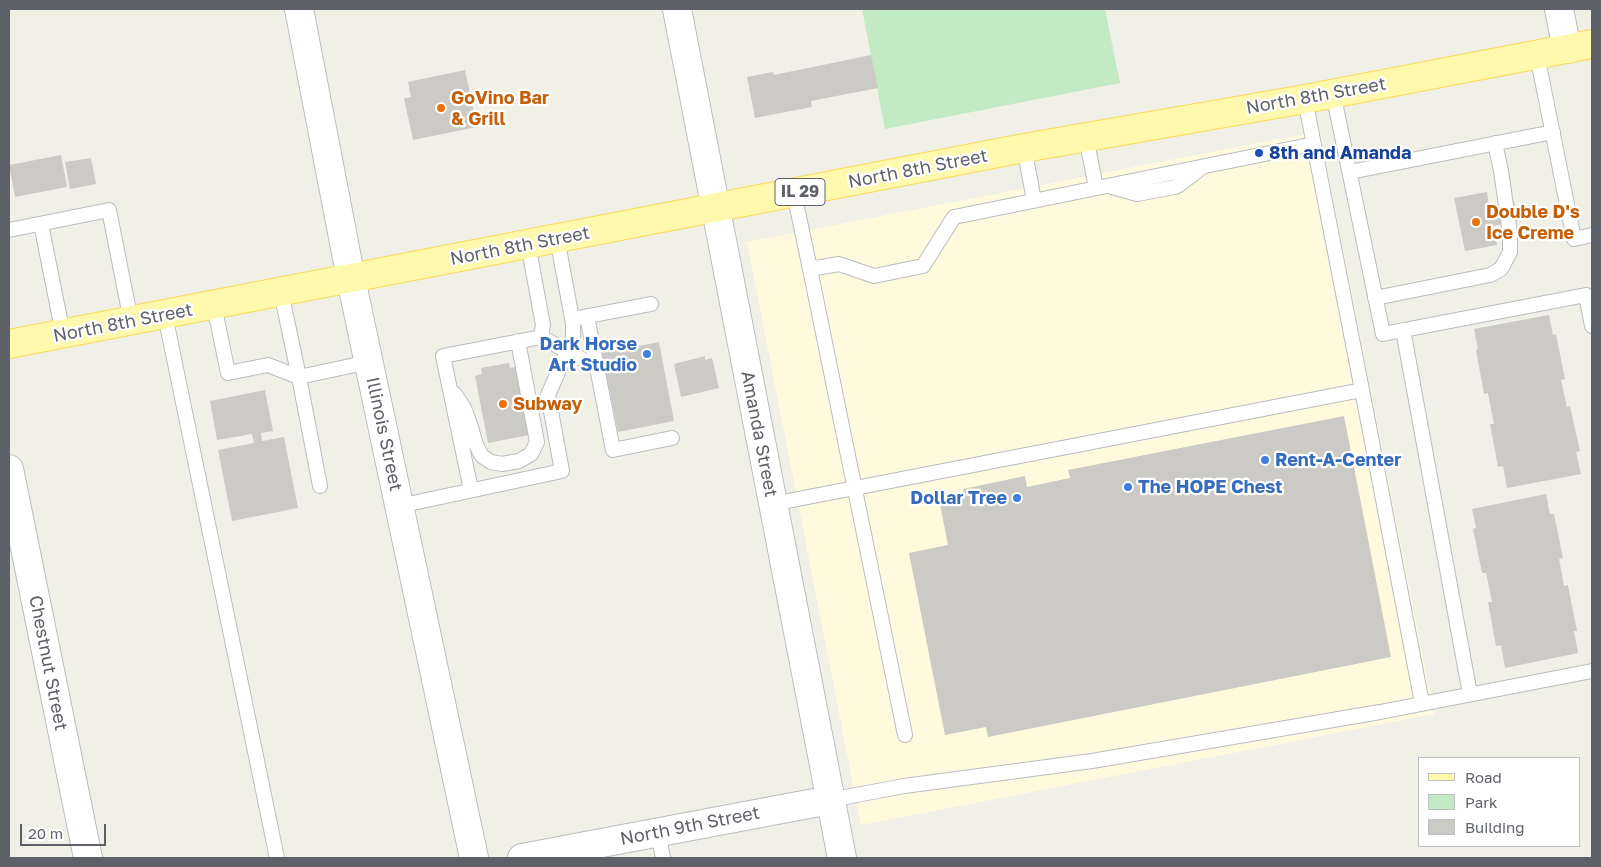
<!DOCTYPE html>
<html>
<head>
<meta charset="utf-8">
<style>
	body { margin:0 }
	#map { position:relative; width:1601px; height:867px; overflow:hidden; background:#f1f0e7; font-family:"Golos Text",sans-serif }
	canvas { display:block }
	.frame { position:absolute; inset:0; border:10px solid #5e6268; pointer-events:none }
	.legend { position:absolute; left:1418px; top:757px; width:162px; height:90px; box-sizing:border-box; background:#fff; border:1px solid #bfc0c3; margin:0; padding:6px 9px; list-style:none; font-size:15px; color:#5e6268 }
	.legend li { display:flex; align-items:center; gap:10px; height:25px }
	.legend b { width:25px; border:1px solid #bfc0c3 }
	.scale { position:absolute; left:20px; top:824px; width:86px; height:22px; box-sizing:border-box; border:2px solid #5e6268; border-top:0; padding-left:6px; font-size:15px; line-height:18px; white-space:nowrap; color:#5e6268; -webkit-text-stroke:4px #fff; paint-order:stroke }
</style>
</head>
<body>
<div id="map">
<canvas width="1601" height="867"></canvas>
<div class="frame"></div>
<ul class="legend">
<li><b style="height:6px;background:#fff9ae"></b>Road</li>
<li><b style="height:14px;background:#c2eac5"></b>Park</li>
<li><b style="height:14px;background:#cccac4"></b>Building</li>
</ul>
<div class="scale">20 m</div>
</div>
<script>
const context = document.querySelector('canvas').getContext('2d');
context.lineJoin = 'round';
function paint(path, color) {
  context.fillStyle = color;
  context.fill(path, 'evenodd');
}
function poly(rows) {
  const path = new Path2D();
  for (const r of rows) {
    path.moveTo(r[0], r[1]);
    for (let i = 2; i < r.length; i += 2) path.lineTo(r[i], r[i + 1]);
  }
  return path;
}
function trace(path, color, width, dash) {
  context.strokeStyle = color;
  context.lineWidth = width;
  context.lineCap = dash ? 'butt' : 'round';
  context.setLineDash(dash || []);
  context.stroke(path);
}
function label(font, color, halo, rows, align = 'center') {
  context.font = font + ' "Golos Text",sans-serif';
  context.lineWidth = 4.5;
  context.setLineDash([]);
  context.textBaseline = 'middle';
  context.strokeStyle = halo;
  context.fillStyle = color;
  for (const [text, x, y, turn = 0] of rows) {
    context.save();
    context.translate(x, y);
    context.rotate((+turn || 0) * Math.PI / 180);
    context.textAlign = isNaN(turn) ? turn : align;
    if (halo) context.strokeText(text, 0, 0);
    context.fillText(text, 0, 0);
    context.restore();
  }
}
paint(poly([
	[1320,131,1434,714,861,825,747,242]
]), '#fffade');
paint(poly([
	[862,9,1105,9,1120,83,885,129]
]), '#c2eac5');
paint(poly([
	[871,55,878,88,811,101,812,107,755,118,747,77,773,72,774,75],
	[465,70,477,127,413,140,404,98,411,97,408,82],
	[61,155,67,187,15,197,9,165],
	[91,158,96,184,70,189,65,162],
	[1487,192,1489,206,1514,201,1518,221,1493,226,1497,245,1465,251,1454,198],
	[1549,315,1553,335,1556,334,1565,379,1561,380,1567,407,1570,406,1580,451,1576,452,1581,474,1507,488,1503,466,1498,467,1490,424,1494,424,1488,393,1484,394,1476,350,1478,349,1474,329],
	[659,342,674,421,618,432,602,353],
	[705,356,705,360,712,358,719,388,681,397,674,364],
	[509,363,510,368,516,367,529,435,488,443,475,376,482,374,481,368],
	[265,390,273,431,261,433,262,441,284,437,298,508,232,521,218,450,254,443,252,434,217,440,210,401],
	[1344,416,1391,657,988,737,986,727,945,735,909,553,948,545,940,504,965,498,963,489,1025,476,1027,487,1070,478,1068,470],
	[1546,494,1550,514,1554,514,1563,558,1559,559,1564,586,1568,585,1577,631,1574,631,1578,653,1505,668,1501,645,1496,646,1488,602,1492,602,1486,573,1482,573,1473,529,1476,528,1472,509]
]), '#cccac4');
const lane = poly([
	[1537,55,1574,239,1592,235],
	[1333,93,1383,334,1586,295,1592,326],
	[1086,137,1096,188],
	[1024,148,1034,200],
	[1350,172,1553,132],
	[1112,187,1137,194,1175,187,1179,185,1200,169],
	[794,193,810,269],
	[41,224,63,334],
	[9,230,109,210,131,321],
	[528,244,543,325,541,337],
	[281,292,299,377],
	[1375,298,1490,275,1501,269,1510,252,1510,233,1501,171,1495,143],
	[214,305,228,373,268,365,299,377],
	[165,315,277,858],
	[587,316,613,450,672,438],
	[578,318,651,304],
	[1403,330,1470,694],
	[1362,390,1422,703],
	[455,394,464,408,471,427,476,445,482,456,491,462,502,464,519,461,531,454,537,442,518,341],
	[320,486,299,377,369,362],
	[471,490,443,356,541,337,597,367],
	[772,504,1362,390,1305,99],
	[399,506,562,471,548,395,573,338,573,324,557,238],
	[905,735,810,269,839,264,874,276,923,266,954,217,1314,144],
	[830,800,904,786,1092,761,1380,712,1592,671],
	[658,832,663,858]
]);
const street = poly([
	[299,9,351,279,474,858],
	[677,9,842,858],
	[1559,9,1567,49],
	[9,469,88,858],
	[522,858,830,800]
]);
const primary = poly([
	[9,344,1024,148,1305,99,1592,44]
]);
trace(lane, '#b9bcc1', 16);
trace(street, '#b9bcc1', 30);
trace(primary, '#fbda56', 30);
trace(lane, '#fff', 14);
trace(street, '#fff', 28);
trace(primary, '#fff9ae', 28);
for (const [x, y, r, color] of [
	[441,108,5,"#e8710a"],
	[1259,153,5,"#1a4fb4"],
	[1476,222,5,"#e8710a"],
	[647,354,5,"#3f7fe0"],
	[503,404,5,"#e8710a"],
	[1265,460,5,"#3f7fe0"],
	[1128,487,5,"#3f7fe0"],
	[1017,498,5,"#3f7fe0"]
]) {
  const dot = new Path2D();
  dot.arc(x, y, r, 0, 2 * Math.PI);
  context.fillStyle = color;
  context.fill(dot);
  trace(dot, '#fff', 2);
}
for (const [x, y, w] of [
	[800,192,50]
]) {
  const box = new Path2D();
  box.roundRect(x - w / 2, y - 13.5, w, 27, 4);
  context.fillStyle = '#fff';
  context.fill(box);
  trace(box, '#5e6268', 1);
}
label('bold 16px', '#5e6268', null, [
	["IL 29",800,192]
]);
label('18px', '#5e6268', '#fff', [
	["North 8th Street",1316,96,-10],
	["North 8th Street",918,169,-11],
	["North 8th Street",520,246,-11],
	["North 8th Street",123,323,-11],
	["Illinois Street",384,434,78],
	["Amanda Street",759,434,79],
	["Chestnut Street",48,663,79],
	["North 9th Street",690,826,-11]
]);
label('bold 18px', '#c56008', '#fff', [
	["GoVino Bar",451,98],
	["& Grill",451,119],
	["Double D's",1486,212],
	["Ice Creme",1486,233],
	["Subway",513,404]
], 'left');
label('bold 18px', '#164399', '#fff', [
	["8th and Amanda",1269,153]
], 'left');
label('bold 18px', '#366cbe', '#fff', [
	["Dark Horse",637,344],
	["Art Studio",637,365],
	["Rent-A-Center",1275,460,"left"],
	["The HOPE Chest",1138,487,"left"],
	["Dollar Tree",1007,498]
], 'right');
</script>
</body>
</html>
